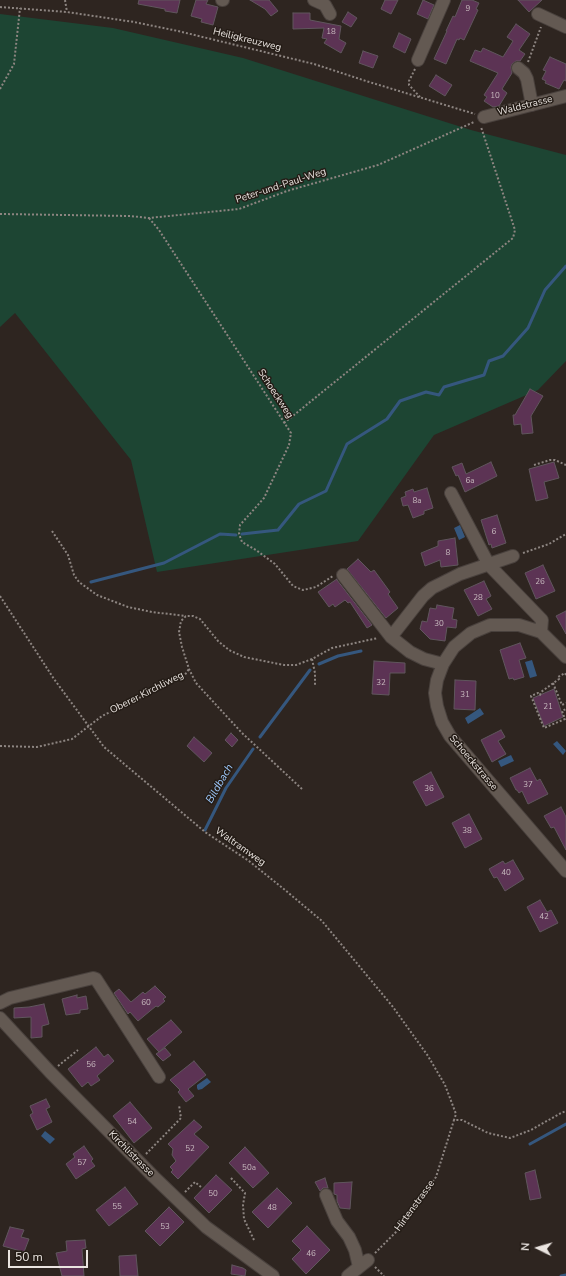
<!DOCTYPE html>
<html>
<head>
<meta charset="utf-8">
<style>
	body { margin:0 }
	#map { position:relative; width:566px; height:1276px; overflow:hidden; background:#2e2520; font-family:"Nunito Sans",sans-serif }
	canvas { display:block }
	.north { position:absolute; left:518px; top:1228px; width:40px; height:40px; -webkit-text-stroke:3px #241c16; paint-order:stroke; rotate:275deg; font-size:11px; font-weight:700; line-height:16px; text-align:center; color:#eae4e0 }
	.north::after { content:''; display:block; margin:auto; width:14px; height:18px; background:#eae4e0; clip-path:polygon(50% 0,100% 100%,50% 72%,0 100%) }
	.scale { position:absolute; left:8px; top:1250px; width:80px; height:18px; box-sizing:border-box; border:2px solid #eae4e0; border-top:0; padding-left:5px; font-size:12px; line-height:14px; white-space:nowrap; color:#eae4e0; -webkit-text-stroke:3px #241c16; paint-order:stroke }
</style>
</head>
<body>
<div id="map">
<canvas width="566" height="1276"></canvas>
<div class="north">N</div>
<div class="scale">50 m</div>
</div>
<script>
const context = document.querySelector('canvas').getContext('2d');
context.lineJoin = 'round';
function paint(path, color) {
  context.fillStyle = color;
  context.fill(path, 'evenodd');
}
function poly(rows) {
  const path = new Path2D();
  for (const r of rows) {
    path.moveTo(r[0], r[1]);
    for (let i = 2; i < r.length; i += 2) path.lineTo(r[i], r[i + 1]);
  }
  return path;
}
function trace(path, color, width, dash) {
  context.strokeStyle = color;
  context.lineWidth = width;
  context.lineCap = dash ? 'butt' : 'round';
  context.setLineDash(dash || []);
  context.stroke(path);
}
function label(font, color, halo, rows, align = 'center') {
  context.font = font + ' "Nunito Sans",sans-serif';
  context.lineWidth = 3;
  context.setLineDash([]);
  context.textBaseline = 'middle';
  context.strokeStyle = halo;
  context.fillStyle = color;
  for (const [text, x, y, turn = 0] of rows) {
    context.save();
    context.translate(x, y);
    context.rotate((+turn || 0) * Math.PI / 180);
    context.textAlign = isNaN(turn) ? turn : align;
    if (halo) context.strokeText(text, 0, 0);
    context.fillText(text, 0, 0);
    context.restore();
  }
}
paint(poly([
	[0,14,113,28,243,58,471,130,566,155,566,361,538,390,434,435,358,541,157,572,131,460,15,313,0,327]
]), '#1d4533');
paint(poly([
	[460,525,465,537,459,540,454,528],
	[532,660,537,676,530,678,525,662],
	[480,708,484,714,468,724,465,718],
	[557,741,566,751,563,755,553,744],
	[511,755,514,761,501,767,498,761],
	[207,1078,211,1082,202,1089,198,1090,197,1088,197,1085],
	[45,1131,55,1139,50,1144,41,1136]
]), '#35577e');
trace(poly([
	[242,534,278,530,299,504,326,491,347,444,387,419,400,401,426,392,439,395,444,387,484,375,489,361,503,356,528,328,545,290,566,266],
	[91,582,164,563,220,534,236,535],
	[319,664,338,656,361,651],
	[260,737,310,670],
	[205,830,226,788,253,749],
	[530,1144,566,1124],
	[561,1276,566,1275]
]), '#35577e', 3);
const building = poly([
	[139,0,180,0,177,13,165,11,165,9,138,4,139,0],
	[196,0,208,0,206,4,218,7,213,25,201,22,202,19,191,16,196,0],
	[250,0,269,0,278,11,271,16,265,9,250,0],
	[385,0,398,0,391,14,381,9,385,0],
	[423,0,434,5,428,19,417,14,423,0],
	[462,0,472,0,479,3,476,9,478,10,464,40,460,38,459,40,457,39,446,64,434,59,447,31,446,31,453,16,455,17,462,0],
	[518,0,542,0,529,12,518,0],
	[348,12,357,18,351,27,342,22,348,12],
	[293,13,310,13,310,20,341,26,339,39,346,43,341,53,324,43,327,39,322,38,324,28,293,29,293,13],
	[516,24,530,34,519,50,525,54,520,61,516,61,512,64,511,67,512,73,502,89,507,93,499,106,493,107,484,101,487,97,484,95,498,73,470,61,475,50,481,52,483,48,503,57,513,41,507,37,516,24],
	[399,33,411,39,405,53,393,47,399,33],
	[363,51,378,56,373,68,359,63,363,51],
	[550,57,566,64,566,81,564,80,559,89,545,83,546,81,542,79,546,71,543,70,550,57],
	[436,75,452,85,445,96,429,86,436,75],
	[530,389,543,396,531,416,533,433,522,434,521,424,514,425,513,415,515,415,530,389],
	[491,462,497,476,465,492,458,475,456,476,452,467,462,463,466,474,491,462],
	[554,462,559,478,544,482,548,498,536,501,529,469,554,462],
	[427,488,433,508,424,511,424,514,413,518,408,505,403,506,401,498,406,496,405,492,413,489,414,492,427,488],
	[497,515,506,543,492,548,491,544,489,545,481,520,497,515],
	[455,538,458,565,441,567,440,560,425,566,421,553,438,546,438,541,455,538],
	[358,559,371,572,374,570,390,592,388,594,398,608,386,618,347,569,358,559],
	[543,565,555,591,536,599,525,573,543,565],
	[337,579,337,580,372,625,367,628,350,602,348,603,345,600,335,607,333,604,329,607,318,592,337,579],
	[484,581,491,596,486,599,492,609,478,616,464,590,484,581],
	[437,605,454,608,452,619,457,620,456,628,447,627,445,641,430,639,420,629,422,621,427,622,430,608,436,609,437,605],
	[566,611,566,634,556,616,566,611],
	[520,643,526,658,519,660,524,677,514,680,513,678,509,679,500,650,520,643],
	[374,661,405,663,405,673,390,673,389,695,372,694,374,661],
	[455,680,476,681,475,710,454,709,455,680],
	[554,689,563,717,544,726,533,698,554,689],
	[501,730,505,737,498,741,506,754,492,762,481,740,501,730],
	[231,733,238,740,232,747,225,740,231,733],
	[194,737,212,753,204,762,187,746,194,737],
	[530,768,537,781,540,779,548,794,528,804,522,791,519,793,517,790,516,790,510,778,530,768],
	[431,772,444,797,426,806,413,782,431,772],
	[561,807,566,817,566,850,554,827,551,828,544,816,561,807],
	[469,814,482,839,465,848,452,823,469,814],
	[513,860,524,879,505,891,497,877,494,878,489,869,503,861,505,864,513,860],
	[540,900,547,912,551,910,558,923,540,932,527,907,540,900],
	[155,986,166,997,163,999,165,1001,158,1007,156,1006,138,1021,130,1012,128,1014,114,993,119,989,131,1002,143,992,145,994,155,986],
	[77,995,77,998,86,996,88,1009,80,1010,80,1013,66,1015,62,999,77,995],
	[44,1004,49,1024,42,1026,42,1037,31,1038,31,1017,14,1018,14,1008,29,1007,44,1004],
	[171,1020,182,1032,159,1052,147,1039,171,1020],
	[96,1047,104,1057,108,1054,114,1061,97,1076,100,1080,91,1086,88,1082,82,1087,68,1069,96,1047],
	[165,1048,171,1055,163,1061,156,1054,165,1048],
	[194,1061,206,1075,188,1089,194,1096,186,1102,178,1092,180,1090,170,1080,194,1061],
	[46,1099,50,1107,46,1109,52,1122,37,1130,30,1115,33,1113,30,1106,46,1099],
	[130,1102,152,1128,134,1143,113,1116,130,1102],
	[194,1120,202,1127,194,1134,209,1147,178,1179,171,1172,173,1170,170,1167,176,1161,172,1155,173,1149,168,1144,194,1120],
	[84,1146,93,1159,91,1161,95,1166,76,1179,66,1164,75,1157,73,1154,84,1146],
	[245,1147,269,1173,253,1188,229,1163,245,1147],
	[535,1170,541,1198,530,1200,525,1173,535,1170],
	[216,1175,232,1190,209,1213,194,1198,216,1175],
	[325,1178,328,1188,323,1188,320,1191,315,1182,325,1178],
	[352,1182,350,1209,340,1208,337,1201,337,1195,334,1194,334,1183,352,1182],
	[125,1187,138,1204,109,1226,96,1210,125,1187],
	[277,1188,292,1203,268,1228,252,1212,277,1188],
	[169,1207,184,1222,160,1246,145,1231,169,1207],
	[307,1226,330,1250,306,1274,292,1259,301,1250,292,1241,307,1226],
	[10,1227,24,1230,21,1237,29,1239,24,1252,3,1246,10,1227],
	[85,1240,86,1248,82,1249,84,1276,62,1276,56,1253,67,1251,66,1241,85,1240],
	[136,1255,138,1276,120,1276,119,1256,136,1255],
	[232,1265,243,1268,246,1270,245,1276,231,1274,232,1265]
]);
paint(building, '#5c3354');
trace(building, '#60565d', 1);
const minor = poly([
	[222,0,223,0],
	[314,0,325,5,330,14],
	[538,14,566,27],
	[418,60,444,0],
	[518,68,524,73,527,79,532,105],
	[484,117,566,96],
	[451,493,489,565,542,620,541,632],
	[343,575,391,637,410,652,424,659,443,664],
	[391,637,423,596,432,588,460,574,513,556],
	[566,657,541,632,519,625,490,625,471,633,454,647,443,664,437,680,435,693,437,706,442,722,450,736,566,871],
	[0,1003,10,998,93,978,96,979,159,1077],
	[0,1018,50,1072,154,1177,206,1227,273,1276],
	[326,1195,337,1221,349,1237,355,1250,359,1267],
	[348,1276,368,1260]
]);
trace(minor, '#49413d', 14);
trace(poly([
	[65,0,67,12],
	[0,7,67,12,134,22,178,31,314,64,366,81,475,114],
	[528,62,541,27],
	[415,69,409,81,409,85,420,97],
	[0,89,14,64,20,8],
	[0,214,130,216,149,218,239,209,287,191,378,165,474,122],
	[149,218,159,230,291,433,289,445,264,498,240,525,239,534,242,542,256,550,275,564,293,586,303,590,316,587,333,576],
	[284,423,513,238,515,230,481,127],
	[534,465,550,460,555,460,566,465],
	[52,531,68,555,74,575,79,582,97,595,128,607,152,612,186,616],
	[523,553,549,544,566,534],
	[0,596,54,679,104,747,205,832,249,861,285,890,322,921,393,1007,428,1056,445,1085,456,1114,454,1120],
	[312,659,315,673,315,685],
	[566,675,565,673,558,677,559,679,541,692,540,695,538,693,531,696,544,728,565,719,562,711,566,709],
	[553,683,562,705,566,703],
	[0,746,37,747,72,739,102,716,184,676,189,669],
	[302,789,242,733,196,683,189,669,182,647,179,632,181,621,186,616,193,616,200,619,218,641,229,650,244,657,284,665,296,665,312,659,332,648,378,638],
	[58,1066,78,1050],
	[146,1154,181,1118,179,1105],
	[231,1178,245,1193,243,1205,244,1219,254,1240],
	[185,1192,195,1182,202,1188],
	[375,1253,403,1225,436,1177,454,1120,462,1120,488,1133,510,1138,531,1130,561,1113,566,1111],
	[375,1267,384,1276]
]), '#8d8581', 2, [2, 2]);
trace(minor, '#635952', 12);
label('8px', '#c6b8bd', null, [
	["9",468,9],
	["18",331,32],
	["10",495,96],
	["6a",470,481],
	["8a",417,501],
	["6",494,532],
	["8",448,553],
	["26",540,582],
	["28",478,598],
	["30",439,624],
	["32",381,683],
	["31",465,695],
	["21",548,707],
	["37",528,785],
	["36",429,789],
	["38",467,831],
	["40",506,873],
	["42",544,917],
	["60",146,1003],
	["56",91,1065],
	["54",132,1122],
	["52",190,1149],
	["57",82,1163],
	["50a",249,1168],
	["50",213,1194],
	["55",117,1207],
	["48",272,1208],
	["53",165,1227],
	["46",311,1254]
]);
label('10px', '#eae4e0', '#241c16', [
	["Heiligkreuzweg",247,40,14],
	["Waldstrasse",525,106,-14],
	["Peter-und-Paul-Weg",281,186,-18],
	["Schoeckweg",275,394,57],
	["Oberer Kirchliweg",147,693,-27],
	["Schoeckstrasse",473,763,50],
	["Waltramweg",240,847,35],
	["Kirchlistrasse",131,1154,45],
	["Hirtenstrasse",415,1206,-54]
]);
label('italic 11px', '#9cc7fa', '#241c16', [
	["Bildbach",220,784,-60]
]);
</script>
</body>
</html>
